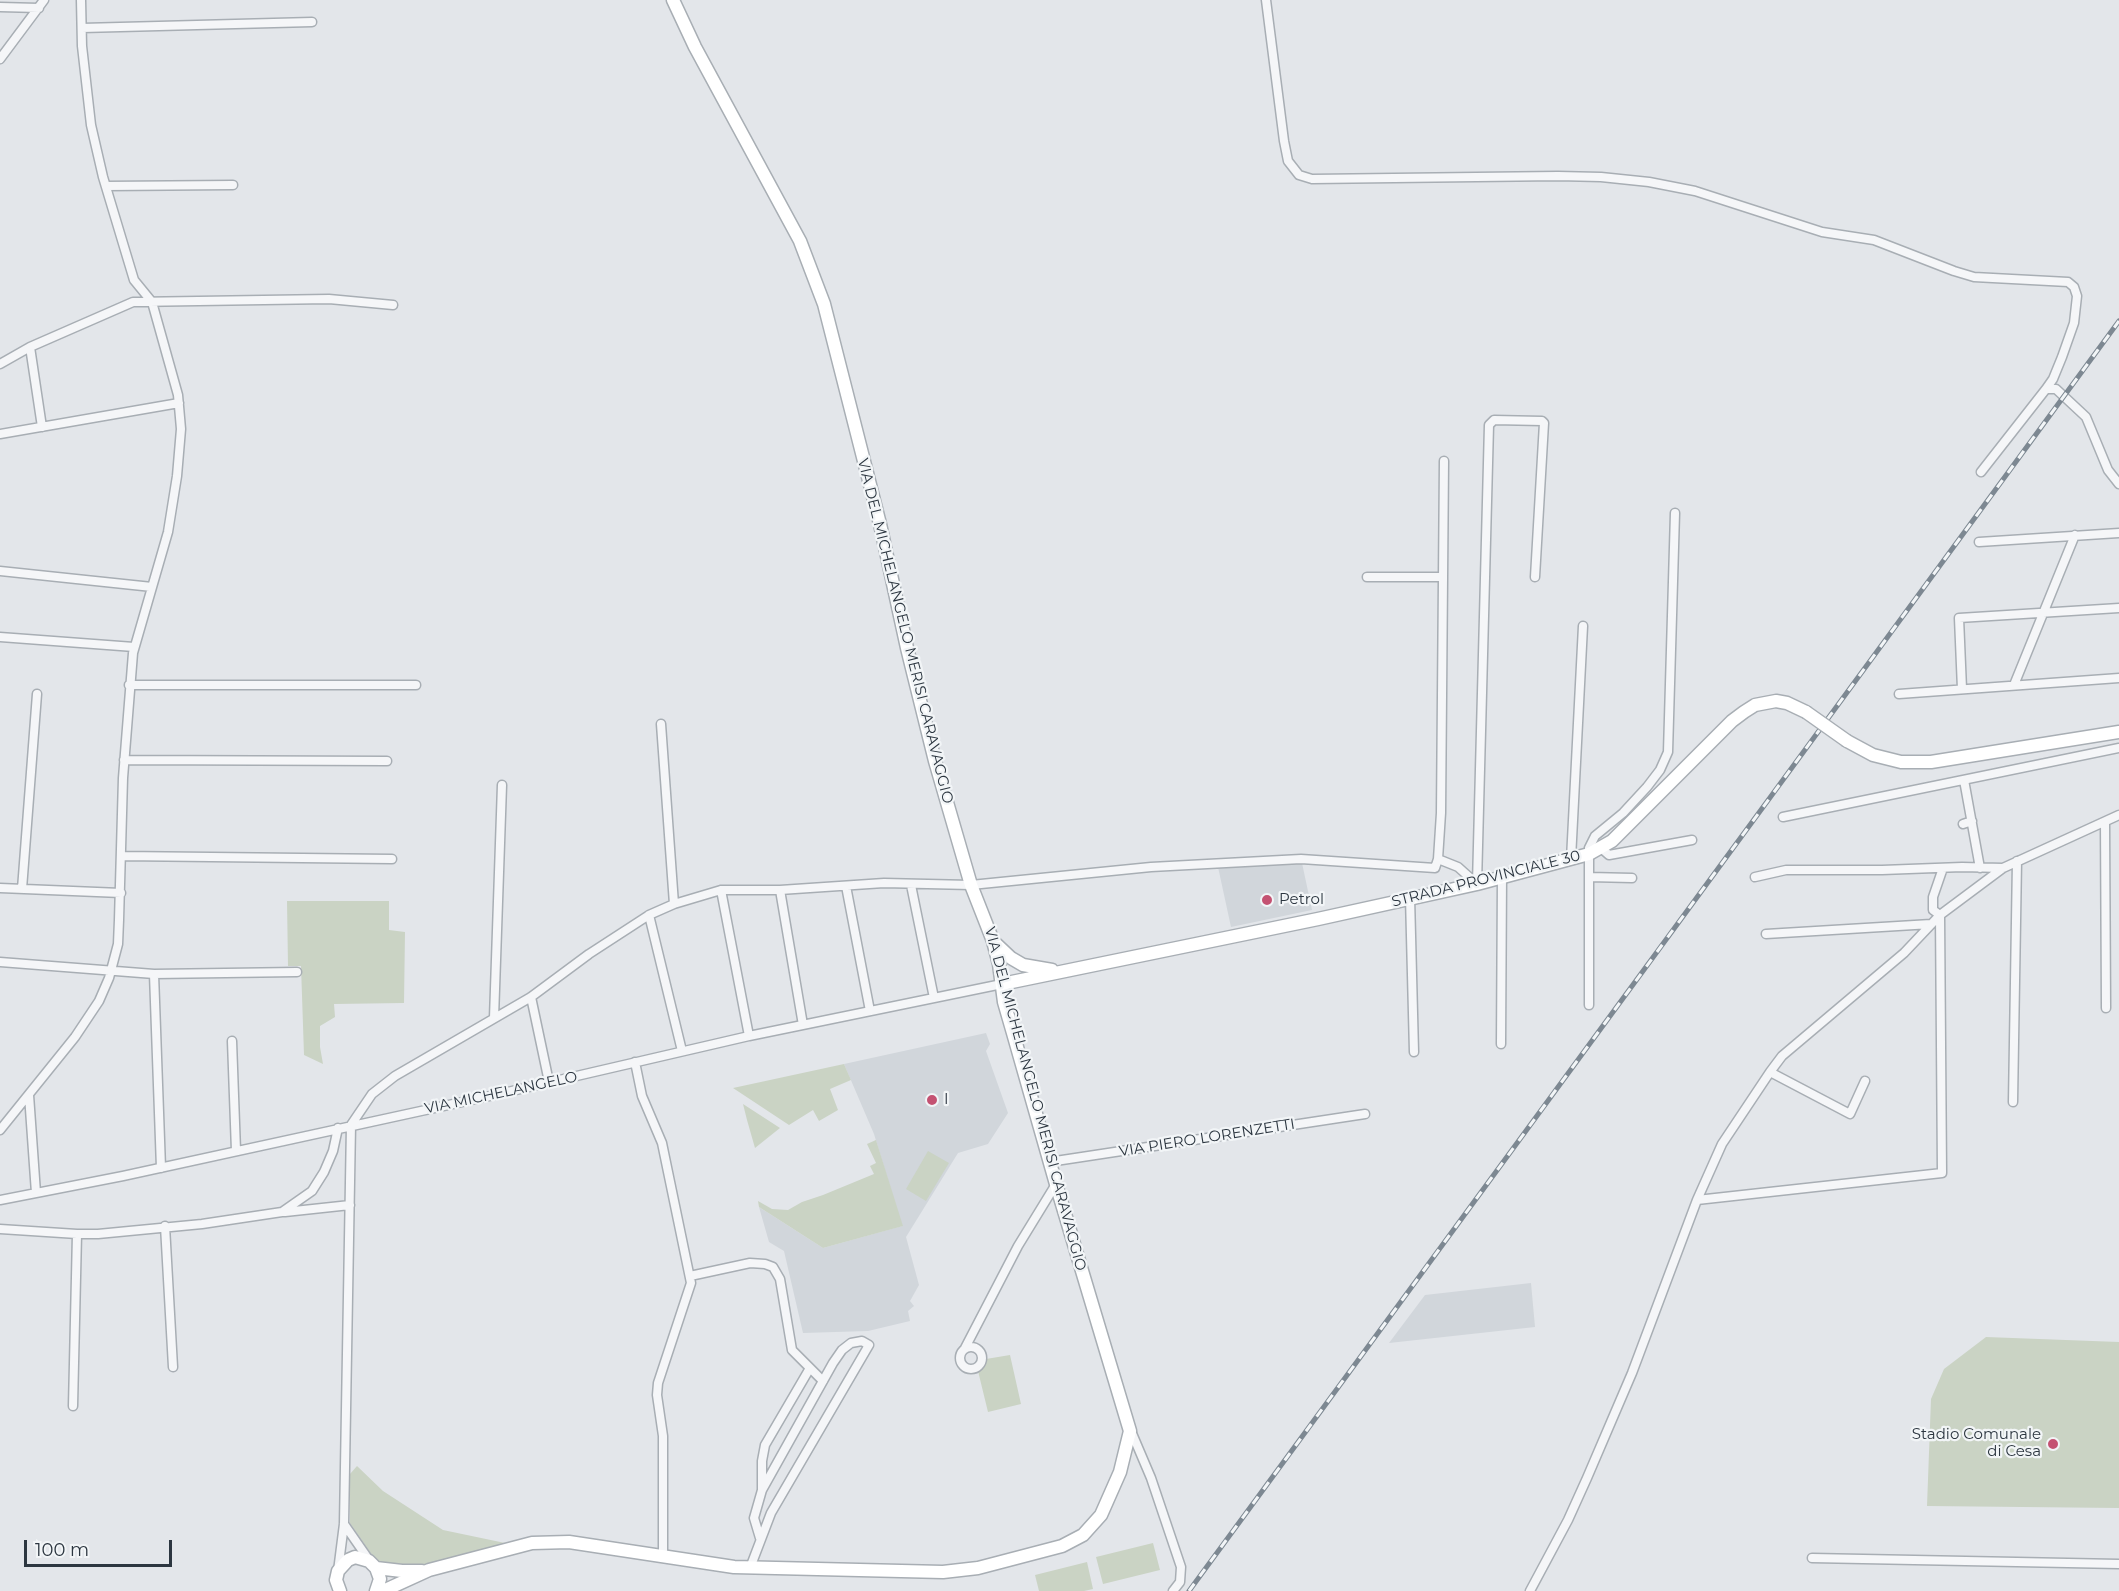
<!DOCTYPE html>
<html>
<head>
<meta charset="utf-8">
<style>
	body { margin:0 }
	#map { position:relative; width:2119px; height:1591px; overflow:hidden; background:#e3e6ea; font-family:Montserrat,sans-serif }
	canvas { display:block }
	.scale { position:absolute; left:24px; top:1540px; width:148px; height:27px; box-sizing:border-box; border:3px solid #2c3640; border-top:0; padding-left:8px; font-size:18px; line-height:21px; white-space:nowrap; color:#2c3640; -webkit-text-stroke:4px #f2f5f7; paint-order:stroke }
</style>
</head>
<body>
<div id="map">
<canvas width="2119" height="1591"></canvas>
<div class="scale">100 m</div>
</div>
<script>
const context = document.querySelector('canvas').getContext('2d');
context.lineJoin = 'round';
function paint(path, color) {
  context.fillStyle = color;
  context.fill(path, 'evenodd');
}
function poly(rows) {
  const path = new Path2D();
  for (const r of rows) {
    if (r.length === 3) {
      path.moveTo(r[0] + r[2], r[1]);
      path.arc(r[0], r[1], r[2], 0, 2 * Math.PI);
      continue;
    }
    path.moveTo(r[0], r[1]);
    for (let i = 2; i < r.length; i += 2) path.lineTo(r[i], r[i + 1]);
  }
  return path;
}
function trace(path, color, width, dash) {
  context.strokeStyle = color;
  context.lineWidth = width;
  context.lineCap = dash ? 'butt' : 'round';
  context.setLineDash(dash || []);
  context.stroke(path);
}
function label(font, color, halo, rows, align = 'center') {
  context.font = font + ' Montserrat,sans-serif';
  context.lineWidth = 4.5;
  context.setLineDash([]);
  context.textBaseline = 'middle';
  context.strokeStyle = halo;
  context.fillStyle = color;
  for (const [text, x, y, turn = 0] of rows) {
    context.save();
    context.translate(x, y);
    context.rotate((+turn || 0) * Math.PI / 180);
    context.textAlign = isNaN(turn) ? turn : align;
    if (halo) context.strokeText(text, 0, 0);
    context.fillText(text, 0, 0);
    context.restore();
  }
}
paint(poly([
	[1277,863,1302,863,1312,910,1231,927,1218,867],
	[986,1033,990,1044,986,1051,1008,1113,988,1144,958,1153,906,1237,919,1285,910,1301,914,1306,908,1311,910,1321,868,1331,803,1333,784,1251,769,1242,759,1207,823,1248,902,1226,874,1134,844,1064],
	[1531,1283,1535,1327,1389,1343,1425,1295]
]), '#d1d6db');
paint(poly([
	[287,901,389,901,389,930,405,932,404,1003,334,1004,335,1017,320,1026,320,1047,323,1064,304,1055,301,966,288,966],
	[844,1064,851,1080,830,1089,838,1110,819,1121,813,1110,789,1125,733,1088],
	[743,1104,780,1128,755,1148,747,1120],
	[876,1140,903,1226,823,1248,759,1207,758,1201,772,1209,788,1210,802,1202,823,1195,874,1174,870,1166,876,1163,867,1144],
	[928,1151,949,1163,926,1201,906,1189],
	[1986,1337,2119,1342,2119,1508,1927,1506,1931,1399,1944,1369],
	[1010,1355,1021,1404,988,1412,978,1371,986,1359],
	[357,1466,383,1491,443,1530,505,1543,431,1565,403,1567,383,1564,374,1558,350,1523,350,1474],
	[1153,1543,1160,1570,1103,1584,1096,1557],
	[1087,1562,1093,1589,1084,1591,1039,1591,1035,1575]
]), '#cad3c4');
const street = poly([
	[1266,0,1284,141,1288,161,1299,175,1312,179,1558,176,1601,177,1649,182,1695,191,1822,232,1874,240,1954,271,1974,277,2068,282,2074,287,2077,296,2074,323,2062,357,2053,379,2046,389],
	[0,7,39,8],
	[82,28,312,22],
	[0,59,44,0],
	[106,186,233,185],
	[30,347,42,427],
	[0,364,30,347,133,302,329,299,393,305],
	[0,434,179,403],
	[1444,461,1441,813,1438,859,1458,867,1477,884],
	[1981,472,2046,389,2056,389,2086,417,2108,470,2119,484],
	[1979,542,2119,533],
	[0,571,152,587],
	[1367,577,1442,577],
	[0,637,134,647],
	[129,685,416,685],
	[2014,685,2075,535],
	[1962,689,1959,618,2119,608],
	[1899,694,2119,678],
	[661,724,674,904],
	[124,760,387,761],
	[1964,780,1980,868],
	[1783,817,2119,748],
	[2105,822,2106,1008],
	[1963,824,1972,821],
	[1601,848,1609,855,1692,840],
	[121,856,392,859],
	[1571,859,1583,626],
	[1943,868,1933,897,1933,910,1940,915,1942,1173,1697,1200,1722,1144,1770,1072,1782,1056,1904,953,1940,915,2003,868,2119,815],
	[1589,877,1632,878],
	[1755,877,1786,870,1882,870,1962,867,2003,868],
	[1477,884,1489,425,1494,420,1542,421,1544,423,1535,577],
	[911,885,934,998],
	[846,886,870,1011],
	[0,888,121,893],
	[22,889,37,694],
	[721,890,749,1036],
	[780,890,803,1025],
	[1410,897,1414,1052],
	[649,915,682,1051],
	[1766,934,1931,924],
	[0,962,154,974,297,972],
	[154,974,161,1168],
	[531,997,549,1082],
	[1589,1005,1589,848,1595,836,1623,813,1647,787,1660,770,1668,752,1675,513],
	[494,1018,502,785],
	[232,1041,236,1151],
	[1501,1044,1502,877],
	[635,1062,642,1096,662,1143,691,1283,658,1383,657,1395,663,1436,663,1557],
	[1770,1072,1850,1114,1865,1081],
	[29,1095,36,1193],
	[2013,1102,2017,861],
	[0,1130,75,1037,99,1001,109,978,118,944,119,920,123,778,133,653,168,532,177,476,181,429,178,395,152,302,134,280,103,177,91,125,82,46,81,0],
	[1049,1162,1365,1114],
	[0,1200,123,1176,499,1094,749,1036,1002,984],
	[285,1212,350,1205],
	[165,1226,173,1367],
	[0,1229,77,1234,98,1234,202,1224,282,1212,312,1191,324,1172,333,1151,338,1128],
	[690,1276,750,1263,765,1264,773,1267,780,1279,792,1350,823,1381],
	[971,1358,11],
	[965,1348,1018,1246,1056,1184],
	[73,1406,77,1234],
	[1131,1431,1151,1478,1181,1567,1180,1582,1173,1591],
	[762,1490,762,1461,765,1445,810,1368],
	[344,1524,369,1560],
	[1812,1558,2119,1564],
	[750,1568,771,1513,869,1345,862,1341,851,1343,842,1350,833,1363,762,1490,754,1518,760,1538],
	[338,1571,344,1524,351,1125,372,1094,395,1076,531,997,589,954,649,915,674,904,721,890,780,890,884,883,971,885,1151,867,1301,859,1435,868,1438,859],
	[1530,1591,1568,1520,1587,1478,1632,1373,1697,1200]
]);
const secondary = poly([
	[1847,741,1873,755,1901,762,1931,762,2119,732],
	[994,942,1011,958,1023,965,1052,970],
	[1002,984,1318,919,1477,884,1589,854,1612,841,1732,721,1744,712,1755,705,1776,701,1787,703,1806,712],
	[376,1568,402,1571,422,1571],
	[340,1591,336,1580,338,1571,348,1560,355,1557,369,1561,376,1568,380,1579,376,1591],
	[383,1591,429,1570,532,1543,569,1542,734,1567,943,1572,978,1568,1062,1546,1083,1535,1101,1515,1120,1472,1130,1431,1056,1184,1013,1033,1004,1002,999,964,993,941,971,885,935,761,907,648,880,524,824,304,800,241,695,47,673,0]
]);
trace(street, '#a8aeb4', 11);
trace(secondary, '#a8aeb4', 15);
trace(street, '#f5f6f8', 8);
trace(secondary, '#fff', 12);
const rail = poly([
	[1189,1591,2119,321]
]);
trace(rail, '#7d8892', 5);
trace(rail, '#f2f5f7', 3, [9]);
const secondaryBridge = poly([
	[1806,712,1847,741]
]);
trace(secondaryBridge, '#a8aeb4', 15, []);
trace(secondaryBridge, '#fff', 12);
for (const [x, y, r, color] of [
	[1267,900,6,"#c45272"],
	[932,1100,6,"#c45272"],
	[2053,1444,6,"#c45272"]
]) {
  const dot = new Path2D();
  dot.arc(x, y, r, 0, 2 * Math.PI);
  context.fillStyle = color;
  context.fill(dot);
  trace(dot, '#f2f5f7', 2);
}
label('15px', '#2c3640', '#f2f5f7', [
	["VIA DEL MICHELANGELO MERISI CARAVAGGIO",905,631,76],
	["STRADA PROVINCIALE 30",1486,879,-14],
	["VIA MICHELANGELO",501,1093,-12],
	["VIA DEL MICHELANGELO MERISI CARAVAGGIO",1035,1099,75],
	["VIA PIERO LORENZETTI",1207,1138,-9]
]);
label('15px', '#2c3640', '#f2f5f7', [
	["Petrol",1279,900],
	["I",944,1100],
	["Stadio Comunale",2041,1435,"right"],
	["di Cesa",2041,1452,"right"]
], 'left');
</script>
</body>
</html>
